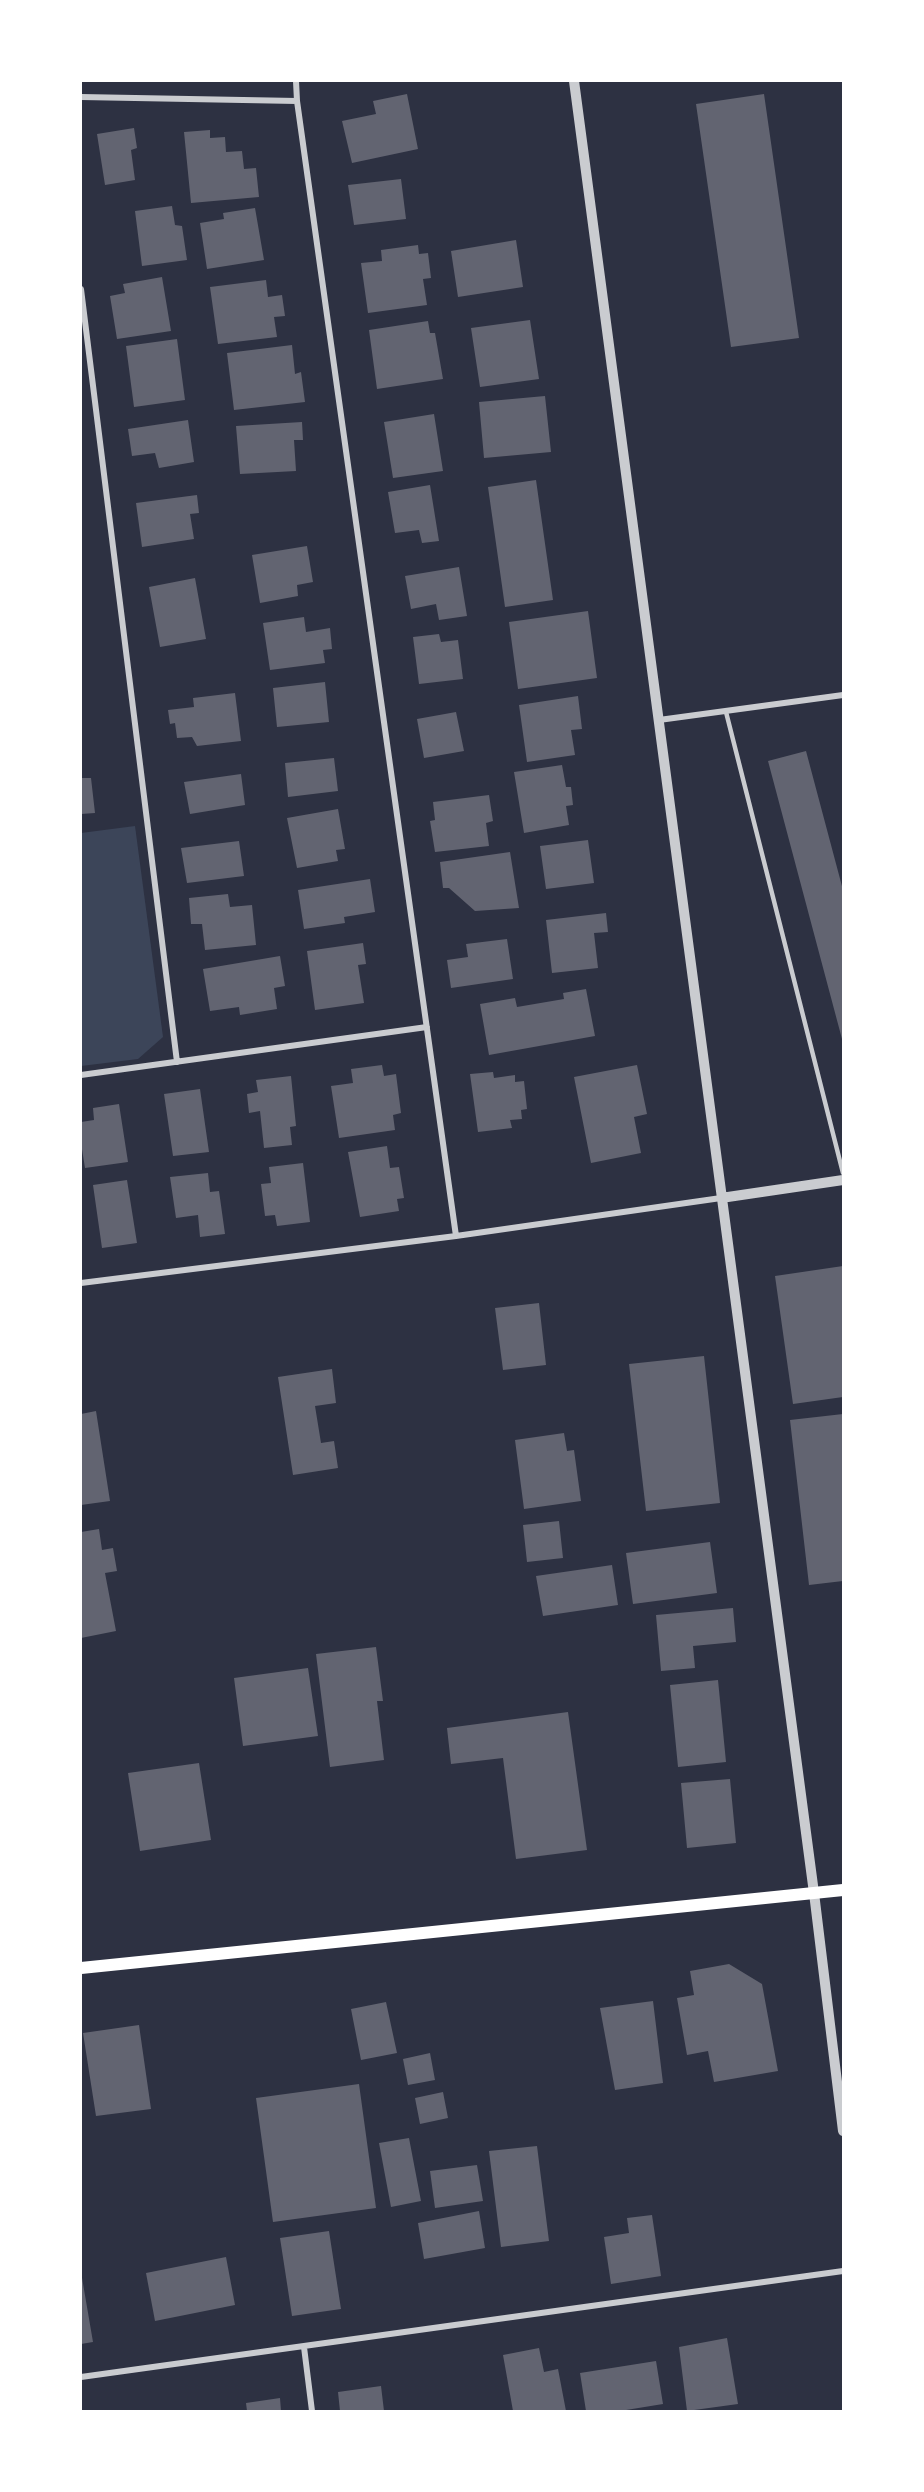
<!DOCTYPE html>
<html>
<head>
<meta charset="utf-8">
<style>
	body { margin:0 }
	#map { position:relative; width:924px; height:2492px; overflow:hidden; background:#2d3142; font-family:"Space Grotesk",sans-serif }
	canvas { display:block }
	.frame { position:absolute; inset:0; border:82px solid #fff; pointer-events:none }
</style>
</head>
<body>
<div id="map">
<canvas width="924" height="2492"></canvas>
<div class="frame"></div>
</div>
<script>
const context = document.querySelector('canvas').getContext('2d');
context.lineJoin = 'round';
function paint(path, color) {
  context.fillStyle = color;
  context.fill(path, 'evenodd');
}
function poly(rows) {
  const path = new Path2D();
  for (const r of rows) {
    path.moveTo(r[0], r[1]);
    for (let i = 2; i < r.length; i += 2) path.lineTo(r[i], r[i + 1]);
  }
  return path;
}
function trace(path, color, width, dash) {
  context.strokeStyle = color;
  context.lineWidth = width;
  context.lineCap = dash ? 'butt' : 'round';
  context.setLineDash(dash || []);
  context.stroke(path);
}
paint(poly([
	[135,826,163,1037,138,1059,81,1066,81,833]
]), '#3c4559');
paint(poly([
	[407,94,418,149,352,163,342,121,376,114,373,101],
	[764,94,799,338,731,347,696,104],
	[134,128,137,148,131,150,135,180,105,185,97,134],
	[210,130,210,138,225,137,226,152,242,151,244,169,256,168,259,197,191,203,184,132],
	[401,179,406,219,354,225,348,185],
	[172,206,175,225,182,226,187,260,142,266,135,211],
	[255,208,264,260,207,269,200,223,224,219,223,213],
	[516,240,523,287,458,297,451,251],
	[418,245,419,254,428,253,431,278,423,279,427,305,368,313,361,263,382,261,381,250],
	[162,277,171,331,117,339,110,296,125,293,123,284],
	[266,280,268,297,282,295,285,316,274,317,277,337,218,344,210,287],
	[530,320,539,379,480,387,471,328],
	[428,321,430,333,435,333,443,379,377,389,369,330],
	[177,339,185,400,134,407,126,346],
	[292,345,295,374,301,372,305,402,234,410,227,353],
	[545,396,551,452,484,458,479,402],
	[434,414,443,471,393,478,384,422],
	[188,420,194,462,159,468,155,453,132,456,128,429],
	[302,422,303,440,294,440,296,471,240,474,236,426],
	[536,480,553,600,505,607,488,487],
	[430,485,439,541,422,543,419,530,395,533,388,492],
	[197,495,199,513,190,514,194,539,142,547,136,503],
	[307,546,313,582,297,585,298,596,260,603,252,555],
	[459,567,467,616,439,620,436,604,411,609,405,576],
	[195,578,206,639,160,647,149,587],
	[588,611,597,678,518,689,509,622],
	[304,617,306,632,330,628,332,649,323,650,325,663,270,670,263,623],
	[439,634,441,642,458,640,463,679,419,684,413,637],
	[325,682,329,722,277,727,273,688],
	[235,693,241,741,197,746,192,737,177,738,175,723,170,724,168,710,194,707,193,698],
	[578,696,582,729,571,730,575,755,527,762,519,705],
	[456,712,464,751,424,758,417,719],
	[806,751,843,890,842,1039,768,761],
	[334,758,338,791,288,797,285,763],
	[562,765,566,787,571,787,573,805,566,806,569,825,524,833,514,772],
	[241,774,245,805,190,814,184,782],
	[81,778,91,778,95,813,81,814],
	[489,795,493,821,486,823,489,846,435,852,430,821,435,820,433,802],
	[338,809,345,849,336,850,338,861,297,868,287,818],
	[588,840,594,883,546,889,540,846],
	[239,841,244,876,187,883,181,848],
	[510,852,519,908,475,911,449,888,443,888,440,862],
	[370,879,375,912,344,917,345,923,304,929,298,890],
	[228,894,230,907,252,905,256,945,205,950,202,924,191,924,189,898],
	[606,913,608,932,594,933,598,968,552,973,546,920],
	[507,939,513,979,451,988,447,960,468,957,466,944],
	[363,943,366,964,358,965,364,1003,315,1010,307,951],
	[280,956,285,986,274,988,277,1009,240,1015,239,1007,210,1011,203,969],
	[586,989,595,1036,489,1055,480,1004,515,998,517,1007,564,999,563,993],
	[382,1065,384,1076,396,1074,401,1113,393,1115,395,1130,339,1138,331,1086,353,1083,351,1069],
	[637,1065,647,1114,634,1117,641,1153,591,1163,574,1077],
	[493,1072,494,1078,515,1075,515,1082,524,1081,527,1109,521,1110,522,1119,510,1120,512,1128,478,1132,470,1074],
	[291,1076,296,1126,290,1127,292,1145,264,1148,260,1111,249,1113,247,1094,258,1092,256,1080],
	[200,1089,209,1152,173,1156,164,1094],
	[119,1104,128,1162,85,1168,81,1143,81,1122,94,1120,93,1108],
	[387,1146,390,1168,399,1167,404,1198,397,1199,399,1211,360,1217,348,1152],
	[303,1163,310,1222,277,1226,275,1215,265,1216,261,1184,271,1183,269,1167],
	[208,1173,210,1192,219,1191,225,1234,200,1237,198,1215,176,1218,170,1177],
	[127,1180,137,1243,102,1248,93,1185],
	[843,1266,843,1397,793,1404,775,1276],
	[539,1303,546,1365,503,1370,495,1308],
	[704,1356,720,1503,646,1511,629,1364],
	[332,1369,336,1403,315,1406,321,1443,334,1441,338,1468,293,1475,278,1377],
	[96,1411,110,1501,81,1505,81,1414],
	[843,1414,843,1581,809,1585,790,1420],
	[564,1433,567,1451,574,1450,581,1501,524,1509,515,1440],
	[559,1521,563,1558,527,1562,523,1525],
	[99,1529,102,1550,113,1548,117,1571,105,1573,116,1631,81,1638,81,1532],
	[710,1542,717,1593,633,1604,626,1553],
	[612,1565,618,1605,543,1616,536,1576],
	[733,1608,736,1642,693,1646,695,1668,661,1671,656,1615],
	[376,1647,383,1701,377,1701,384,1760,330,1767,316,1654],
	[308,1668,318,1736,243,1746,234,1678],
	[718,1680,726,1762,678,1767,670,1685],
	[568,1712,587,1850,516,1859,503,1758,451,1764,447,1728],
	[199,1763,211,1840,140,1851,128,1773],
	[730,1779,736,1843,687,1848,681,1783],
	[729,1964,762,1984,778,2071,714,2082,708,2051,687,2055,677,1998,694,1995,690,1971],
	[653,2001,663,2083,615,2090,600,2008],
	[386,2002,397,2053,361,2060,351,2009],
	[139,2025,151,2109,96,2116,83,2033],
	[430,2053,435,2080,408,2085,403,2059],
	[359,2084,376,2208,273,2222,256,2098],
	[443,2092,448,2118,420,2124,415,2098],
	[409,2138,421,2201,391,2207,379,2143],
	[537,2146,549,2241,501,2247,489,2151],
	[477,2165,483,2201,435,2208,430,2171],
	[479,2211,485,2248,424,2259,418,2223],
	[652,2215,661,2276,611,2284,604,2237,629,2233,627,2218],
	[329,2231,341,2309,292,2316,280,2238],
	[226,2257,235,2305,155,2321,146,2273],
	[81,2272,93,2342,81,2344],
	[727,2338,738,2404,687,2411,679,2347],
	[539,2348,544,2372,558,2369,566,2411,513,2411,503,2355],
	[656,2361,663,2404,620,2411,586,2411,580,2373],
	[381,2386,384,2411,340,2411,338,2392],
	[280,2398,281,2411,247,2411,246,2403]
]), '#626471');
trace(poly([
	[726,712,843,1173]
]), '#caccd0', 4.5);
trace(poly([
	[296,81,297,101],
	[81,97,297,101,456,1236],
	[81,289,177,1062],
	[659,720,843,695],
	[81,1075,427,1027],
	[81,1283,456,1236,721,1198],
	[304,2347,312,2411],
	[81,2377,843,2271]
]), '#caccd0', 6);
trace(poly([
	[574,81,814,1893,843,2131],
	[721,1198,843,1180]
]), '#caccd0', 10);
trace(poly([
	[81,1968,843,1890]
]), '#fff', 12);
</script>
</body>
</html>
